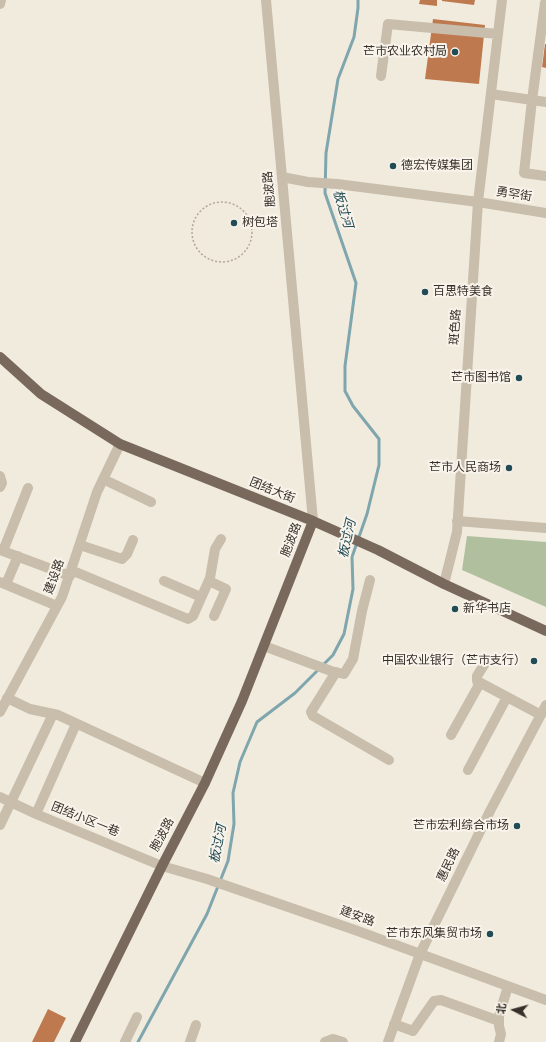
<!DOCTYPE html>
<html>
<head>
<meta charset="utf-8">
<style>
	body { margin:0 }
	#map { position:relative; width:546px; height:1042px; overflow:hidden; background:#f1ebde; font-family:"Nunito Sans","Noto Sans SC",sans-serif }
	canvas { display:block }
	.north { position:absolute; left:494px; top:990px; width:40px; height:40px; -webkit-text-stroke:3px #f9f4eb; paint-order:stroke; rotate:276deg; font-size:11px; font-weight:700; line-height:16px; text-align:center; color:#37302a }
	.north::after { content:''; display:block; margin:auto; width:14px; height:18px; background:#37302a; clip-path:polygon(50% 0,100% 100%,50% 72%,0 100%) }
</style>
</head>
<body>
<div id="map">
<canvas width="546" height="1042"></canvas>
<div class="north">北</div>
</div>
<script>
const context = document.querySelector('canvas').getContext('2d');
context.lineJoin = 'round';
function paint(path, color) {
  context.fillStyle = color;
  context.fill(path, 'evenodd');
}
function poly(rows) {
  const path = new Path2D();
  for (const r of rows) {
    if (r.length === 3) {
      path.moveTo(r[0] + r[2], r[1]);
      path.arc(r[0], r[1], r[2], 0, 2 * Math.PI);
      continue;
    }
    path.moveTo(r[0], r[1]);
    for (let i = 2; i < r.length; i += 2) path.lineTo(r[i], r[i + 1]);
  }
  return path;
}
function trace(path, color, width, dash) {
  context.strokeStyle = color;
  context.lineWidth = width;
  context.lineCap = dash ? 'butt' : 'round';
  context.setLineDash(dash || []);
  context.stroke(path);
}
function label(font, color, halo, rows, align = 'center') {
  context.font = font + ' "Nunito Sans","Noto Sans SC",sans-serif';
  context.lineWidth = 4;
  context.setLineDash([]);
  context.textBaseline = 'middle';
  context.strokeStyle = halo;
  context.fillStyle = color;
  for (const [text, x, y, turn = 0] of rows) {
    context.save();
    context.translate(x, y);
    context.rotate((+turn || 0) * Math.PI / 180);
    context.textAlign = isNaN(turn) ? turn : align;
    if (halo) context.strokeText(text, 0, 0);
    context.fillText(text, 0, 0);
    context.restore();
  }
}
paint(poly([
	[467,536,546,542,546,607,462,570]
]), '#b0c09f');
trace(poly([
	[323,665,333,655,344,634,353,589,352,557,367,514,379,465,379,439,353,406,345,391,345,366,356,283,325,193,326,153,338,79,354,37,358,8,358,0],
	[138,1042,207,914,228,861,234,824,233,793,240,762,257,722,295,693,319,669]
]), '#7fa5ad', 3);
paint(poly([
	[420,0,437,0,437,6,419,4],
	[442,0,475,0,474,5,442,1],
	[433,19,485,25,479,84,425,79],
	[545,44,546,44,546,68,542,67],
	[48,1009,66,1018,54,1042,32,1042]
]), '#bf794f');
trace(poly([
	[222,232,30],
	[251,227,276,224]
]), '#b5a795', 1.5, [2, 2]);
trace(poly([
	[266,0,313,521],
	[0,4,1,0],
	[381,76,388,24,498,34],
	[491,94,532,100,545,3],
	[546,102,532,100,524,173,546,176],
	[282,177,308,182,337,184,478,202,546,213],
	[0,476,2,483,0,487],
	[103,479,151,502],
	[457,521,546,528],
	[80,545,122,559,127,554,133,540],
	[0,550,70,576],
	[3,551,28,488],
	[71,570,188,619,193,616,210,578,215,549,221,539],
	[164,581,201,597],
	[209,581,226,589,214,616],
	[0,582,57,606],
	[6,584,18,556],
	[444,584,457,532,478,202,502,0],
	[264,646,331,671,344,674,353,659,362,611,370,580],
	[487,660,477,676,477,681,541,715],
	[336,672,311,712,313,716,389,760],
	[7,698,30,709,58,715,205,783],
	[0,712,62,597,97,492,120,444],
	[451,735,480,683],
	[468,770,507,697],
	[0,797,36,814,162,866,207,879,355,930,546,1000],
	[36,814,76,724],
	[0,825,53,714],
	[394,1024,413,1031,434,1001,441,1000,499,1021],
	[125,1042,137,1017],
	[190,1042,196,1025],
	[325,1042,333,1039,343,1042],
	[388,1042,420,954,490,811,546,705],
	[499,1042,501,1034,499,1026,499,1016,508,986]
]), '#c9bdab', 10);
trace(poly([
	[0,357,41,394,120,444,313,521,378,550,444,584,546,631],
	[75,1042,162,866,205,783,242,701,313,521]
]), '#78695c', 10);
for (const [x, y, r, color] of [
	[455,52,4,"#214c56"],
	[393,166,4,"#214c56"],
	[234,223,4,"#214c56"],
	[425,292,4,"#214c56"],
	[519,378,4,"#214c56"],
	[509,468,4,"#214c56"],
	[455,609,4,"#214c56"],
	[534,661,4,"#214c56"],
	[517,826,4,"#214c56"],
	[490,934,4,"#214c56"]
]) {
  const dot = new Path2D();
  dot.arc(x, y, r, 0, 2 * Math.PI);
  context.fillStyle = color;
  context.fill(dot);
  trace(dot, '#f9f4eb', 1.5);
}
label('12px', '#37302a', '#f9f4eb', [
	["芒市农业农村局",447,52],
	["德宏传媒集团",401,166,"left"],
	["树包塔",242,223,"left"],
	["百思特美食",433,292,"left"],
	["芒市图书馆",511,378],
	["芒市人民商场",501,468],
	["新华书店",463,609,"left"],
	["中国农业银行（芒市支行）",526,661],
	["芒市宏利综合市场",509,826],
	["芒市东风集贸市场",482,934]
], 'right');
label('12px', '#37302a', '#f9f4eb', [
	["胞波路",270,189,-95],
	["勇罕街",514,195,9],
	["斑色路",456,327,-86],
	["团结大街",272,491,22],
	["胞波路",292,540,-69],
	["建设路",55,577,-70],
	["团结小区一巷",85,820,22],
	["胞波路",163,835,-62],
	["惠民路",449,865,-64],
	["建安路",357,917,20]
]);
label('italic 13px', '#214c56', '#f9f4eb', [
	["板过河",342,209,73],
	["板过河",348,539,-77],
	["板过河",219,844,-79]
]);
</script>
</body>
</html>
